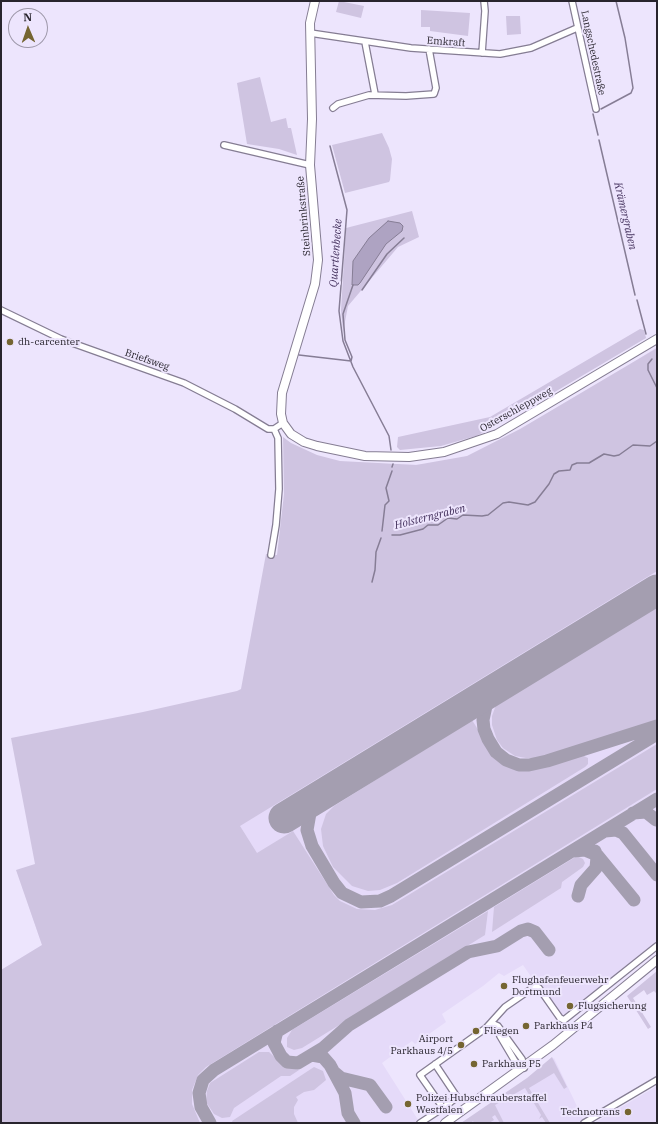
<!DOCTYPE html>
<html>
<head>
<meta charset="utf-8">
<style>
	body { margin:0 }
	#map { position:relative; width:658px; height:1124px; overflow:hidden; background:#ede5fd; font-family:"IBM Plex Serif",serif }
	canvas { display:block }
	.frame { position:absolute; inset:0; border:2px solid #28242d; pointer-events:none }
	.north { position:absolute; left:8px; top:8px; width:40px; height:40px; box-sizing:border-box; background:#ede5fd; border:1px solid #9e98aa; border-radius:50%; rotate:358deg; font-size:11px; font-weight:700; line-height:16px; text-align:center; color:#28242d }
	.north::after { content:''; display:block; margin:auto; width:14px; height:18px; background:#756532; clip-path:polygon(50% 0,100% 100%,50% 72%,0 100%) }
</style>
</head>
<body>
<div id="map">
<canvas width="658" height="1124"></canvas>
<div class="frame"></div>
<div class="north">N</div>
</div>
<script>
const context = document.querySelector('canvas').getContext('2d');
context.lineJoin = 'round';
function paint(path, color) {
  context.fillStyle = color;
  context.fill(path, 'evenodd');
}
function poly(rows) {
  const path = new Path2D();
  for (const r of rows) {
    path.moveTo(r[0], r[1]);
    for (let i = 2; i < r.length; i += 2) path.lineTo(r[i], r[i + 1]);
  }
  return path;
}
function trace(path, color, width, dash) {
  context.strokeStyle = color;
  context.lineWidth = width;
  context.lineCap = dash ? 'butt' : 'round';
  context.setLineDash(dash || []);
  context.stroke(path);
}
function label(font, color, halo, rows, align = 'center') {
  context.font = font + ' "IBM Plex Serif",serif';
  context.lineWidth = 4;
  context.setLineDash([]);
  context.textBaseline = 'middle';
  context.strokeStyle = halo;
  context.fillStyle = color;
  for (const [text, x, y, turn = 0] of rows) {
    context.save();
    context.translate(x, y);
    context.rotate((+turn || 0) * Math.PI / 180);
    context.textAlign = isNaN(turn) ? turn : align;
    if (halo) context.strokeText(text, 0, 0);
    context.fillText(text, 0, 0);
    context.restore();
  }
}
paint(poly([
	[657,347,657,946,566,1017,562,1018,555,1011,523,965,504,976,499,973,483,986,442,1014,446,1022,415,1044,412,1041,382,1063,420,1123,71,1123,1,970,42,945,17,871,45,863,240,695,286,562,331,463,430,465,489,451,545,419],
	[554,1058,585,1123,463,1123,529,1078],
	[657,1086,657,1123,596,1122]
]), '#e5daf9');
paint(poly([
	[339,1,364,6,361,18,336,12],
	[421,10,470,13,468,36,430,31,430,27,421,27],
	[506,16,520,16,521,34,507,35],
	[260,77,271,122,286,118,288,128,291,128,297,155,279,149,247,144,237,83],
	[382,133,389,148,392,159,390,180,389,182,345,193,332,145],
	[412,211,419,237,398,247,348,306,343,332,341,310,346,228],
	[640,329,644,330,646,338,504,422,476,436,441,446,400,450,397,447,398,437,490,417],
	[657,348,657,571,240,826,257,853,293,831,334,895,340,901,357,909,375,910,392,905,657,744,657,789,206,1067,198,1075,192,1090,192,1104,200,1123,1,1123,1,970,42,945,16,870,35,864,11,738,143,712,237,691,241,689,266,554,277,555,284,494,283,437,291,443,317,455,340,461,416,465,467,456,520,429],
	[657,607,657,720,538,758,526,758,515,756,503,748,497,740,492,725,492,716,496,705],
	[472,720,492,752,506,763,513,767,530,769,582,755,588,758,588,764,585,767,397,883,380,890,368,891,352,886,333,867,323,846,321,829,326,814,334,806],
	[577,856,583,859,585,863,583,867,562,882,561,888,492,932,494,907],
	[488,911,485,935,302,1048,294,1050,287,1047,287,1038,292,1030],
	[657,971,657,994,654,991,647,995,644,990,633,998,651,1027,648,1029,627,996],
	[259,1052,269,1052,284,1066,299,1070,290,1076,281,1076,234,1108,230,1117,222,1118,214,1114,206,1102,207,1091,210,1083],
	[552,1057,567,1087,564,1089,554,1073,529,1088,550,1123,546,1123,542,1117,539,1119,541,1115,525,1088,495,1105,504,1123,500,1123,495,1115,492,1117,494,1120,489,1123,474,1123,473,1121,471,1123,461,1123,527,1078],
	[314,1067,323,1071,326,1080,314,1090,304,1092,296,1097,298,1100,294,1107,294,1114,298,1123,233,1123,232,1121]
]), '#cfc4e1');
const water = poly([
	[388,221,400,223,403,226,402,231,386,244,360,283,358,285,352,285,353,261,369,238,388,221]
]);
paint(water, '#aea3c2');
trace(water, '#867d95', 1);
trace(poly([
	[601,109,631,93,633,88,625,38,616,1],
	[593,114,598,135],
	[599,140,635,295],
	[330,146,347,210,339,311,343,341,353,367,389,436,391,450],
	[362,290,387,254,404,238],
	[637,300,646,334],
	[299,355,351,361,352,357,345,340,343,314,353,285],
	[652,359,648,364,648,370,657,388],
	[392,467,393,464],
	[382,531,385,505,389,501,386,488,392,471],
	[392,535,400,535,423,529,428,525,438,525,448,518,457,519,463,515,482,516,488,515,503,503,509,502,528,505,535,502,549,484,554,474,559,471,570,470,572,465,577,463,589,463,604,454,614,456,619,455,633,445,650,446,657,441],
	[372,582,375,570,376,552,381,538]
]), '#867d95', 1.5);
trace(poly([
	[500,685,489,698,486,706,483,720,484,729,488,739,496,752,506,760,519,765,529,765,547,761,657,726],
	[328,791,318,799,310,813,307,830,312,846,334,883,342,893,361,902,380,901,391,896,657,734],
	[633,813,646,812,656,820],
	[605,831,616,830,623,833,657,875],
	[573,851,585,850,597,855,634,900],
	[578,896,581,885,596,868,597,857,595,851],
	[277,1031,274,1043,281,1056,287,1062,298,1063,323,1048,349,1025,468,952,497,946,521,931,528,929,535,932,549,950],
	[312,1055,323,1057,330,1065,345,1093,348,1113,354,1123],
	[335,1073,341,1078,370,1085,386,1107],
	[210,1123,201,1107,199,1093,203,1080,214,1070,657,799]
]), '#a49eb0', 13);
trace(poly([
	[284,818,657,590]
]), '#a49eb0', 31);
const street = poly([
	[572,1,596,109],
	[310,33,411,48,500,54,531,48,577,28],
	[365,42,375,94],
	[482,53,485,11,484,1],
	[333,108,338,104,369,95,406,96,434,94,436,88,429,49],
	[224,145,310,165],
	[1,310,61,339,184,383,235,409,268,429,274,429,283,423],
	[271,555,276,525,279,489,278,438,274,429],
	[491,1023,498,1026,522,1059,524,1068],
	[500,1036,516,1063,524,1068],
	[435,1064,457,1097,443,1108],
	[420,1123,443,1108,420,1075,486,1028,505,1007,534,987,537,987,539,988,560,1018,564,1020,657,946],
	[584,1123,657,1080]
]);
const secondary = poly([
	[315,1,310,23,312,119,310,165,318,260,315,284,282,393,281,414,283,423,291,434,304,442,317,446,365,456,409,457,444,452,497,434,657,339],
	[445,1123,553,1045,657,960]
]);
trace(street, '#857d93', 8);
trace(secondary, '#857d93', 10);
trace(street, '#fff', 5.5);
trace(secondary, '#fff', 8);
for (const [x, y, r, color] of [
	[10,342,4,"#756532"],
	[504,986,4,"#756532"],
	[570,1006,4,"#756532"],
	[526,1026,4,"#756532"],
	[476,1031,4,"#756532"],
	[461,1045,4,"#756532"],
	[474,1064,4,"#756532"],
	[408,1104,4,"#756532"],
	[628,1112,4,"#756532"]
]) {
  const dot = new Path2D();
  dot.arc(x, y, r, 0, 2 * Math.PI);
  context.fillStyle = color;
  context.fill(dot);
  trace(dot, '#ede5fd', 1.5);
}
label('10px', '#28242d', '#ede5fd', [
	["Emkraft",446,42,4],
	["Langschedestraße",593,53,78],
	["Steinbrinkstraße",304,216,-95],
	["Briefsweg",147,360,19],
	["Osterschleppweg",516,410,-29]
]);
label('10px', '#28242d', '#ede5fd', [
	["dh-carcenter",18,342],
	["Flughafenfeuerwehr",512,980],
	["Dortmund",512,992],
	["Flugsicherung",578,1006],
	["Parkhaus P4",534,1026],
	["Fliegen",484,1031],
	["Airport",453,1039,"right"],
	["Parkhaus 4/5",453,1051,"right"],
	["Parkhaus P5",482,1064],
	["Polizei Hubschrauberstaffel",416,1098],
	["Westfalen",416,1110],
	["Technotrans",620,1112,"right"]
], 'left');
label('italic 11px', '#43305c', '#ede5fd', [
	["Krämergraben",625,216,77],
	["Quartlenbecke",336,253,-86],
	["Holsterngraben",430,517,-14]
]);
</script>
</body>
</html>
